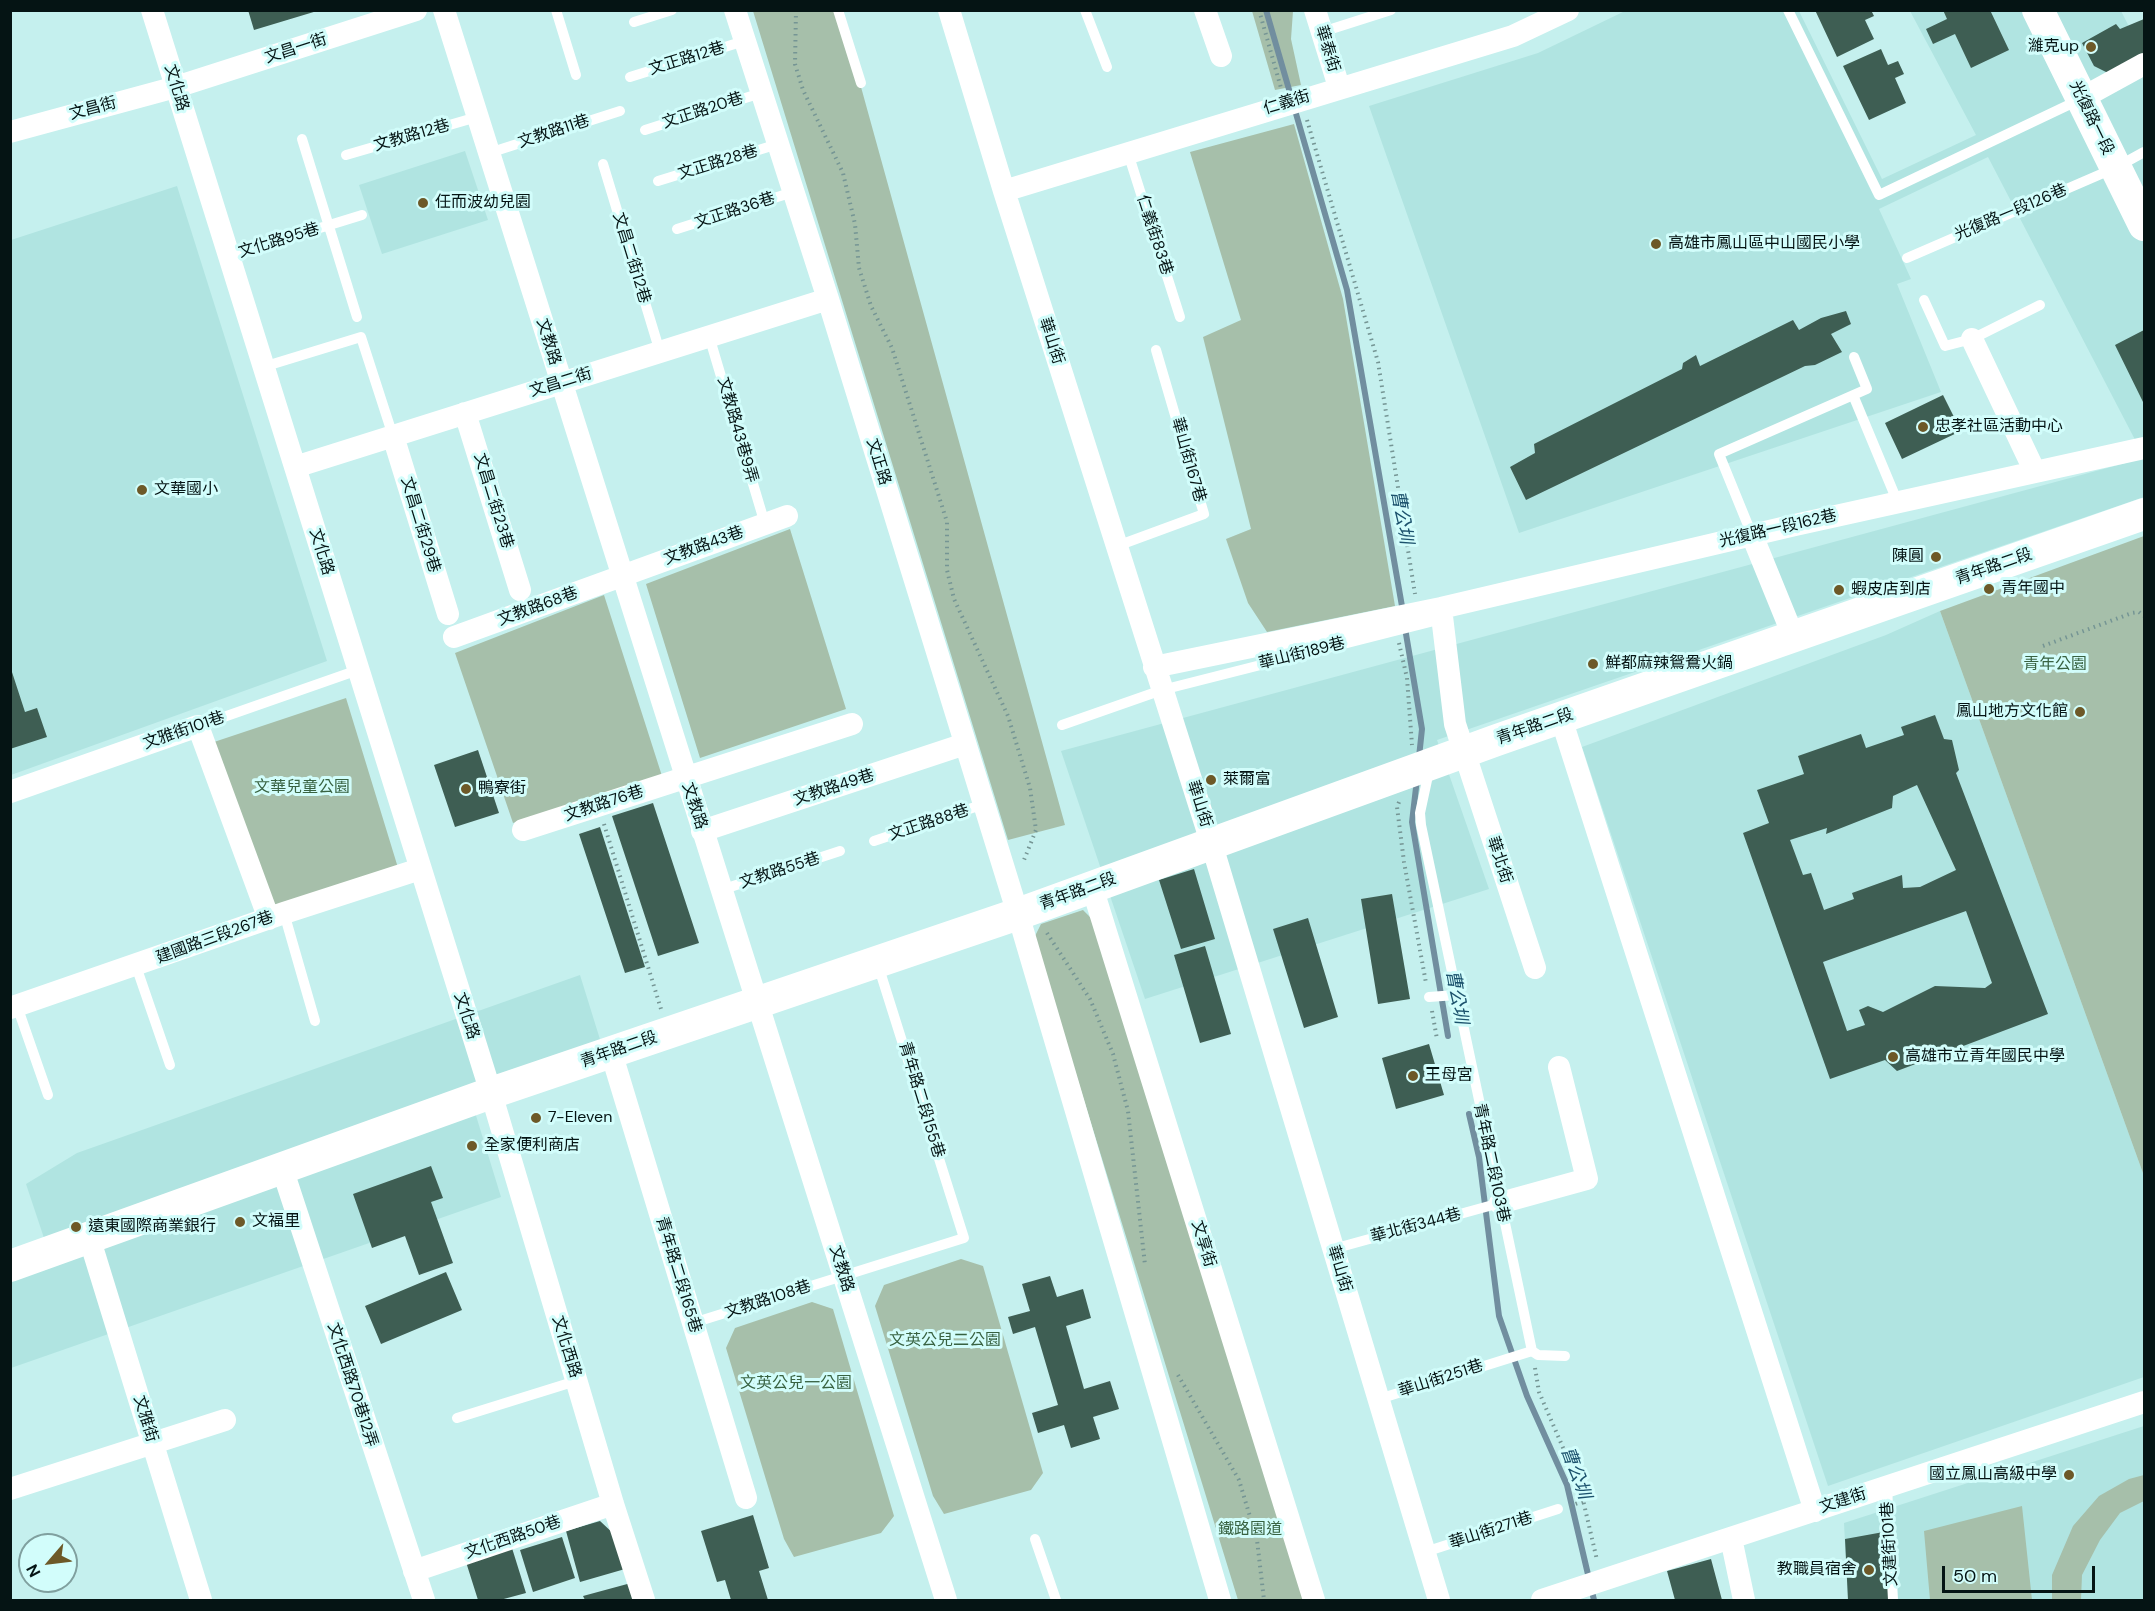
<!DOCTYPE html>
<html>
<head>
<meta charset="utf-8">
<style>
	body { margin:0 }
	#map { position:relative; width:2155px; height:1611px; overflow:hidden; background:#c5f0ee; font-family:"DM Sans",sans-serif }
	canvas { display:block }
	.frame { position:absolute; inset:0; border:12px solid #051414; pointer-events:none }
	.north { position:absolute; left:18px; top:1533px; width:60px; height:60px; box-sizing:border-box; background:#d2fdfb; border:2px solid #80a09f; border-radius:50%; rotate:242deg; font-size:16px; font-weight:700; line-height:24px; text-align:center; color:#051414 }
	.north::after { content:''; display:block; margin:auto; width:21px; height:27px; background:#6d5928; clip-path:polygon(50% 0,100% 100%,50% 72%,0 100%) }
	.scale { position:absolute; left:1942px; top:1566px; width:153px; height:27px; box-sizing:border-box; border:3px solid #051414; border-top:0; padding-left:8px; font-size:18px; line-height:21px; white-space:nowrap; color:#051414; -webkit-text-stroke:4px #d2fdfb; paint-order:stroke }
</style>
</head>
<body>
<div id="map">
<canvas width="2155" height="1611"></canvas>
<div class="frame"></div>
<div class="north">N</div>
<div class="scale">50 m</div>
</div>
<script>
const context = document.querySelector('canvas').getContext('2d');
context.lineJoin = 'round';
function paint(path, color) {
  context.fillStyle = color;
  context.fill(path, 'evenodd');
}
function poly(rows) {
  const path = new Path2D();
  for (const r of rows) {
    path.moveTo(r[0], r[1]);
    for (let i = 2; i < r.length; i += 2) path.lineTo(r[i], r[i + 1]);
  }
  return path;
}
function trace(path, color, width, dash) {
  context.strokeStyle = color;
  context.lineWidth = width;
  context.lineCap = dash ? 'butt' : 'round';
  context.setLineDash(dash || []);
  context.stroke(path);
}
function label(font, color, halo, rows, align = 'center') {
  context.font = font + ' "DM Sans","Noto Sans TC",sans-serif';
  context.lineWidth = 6;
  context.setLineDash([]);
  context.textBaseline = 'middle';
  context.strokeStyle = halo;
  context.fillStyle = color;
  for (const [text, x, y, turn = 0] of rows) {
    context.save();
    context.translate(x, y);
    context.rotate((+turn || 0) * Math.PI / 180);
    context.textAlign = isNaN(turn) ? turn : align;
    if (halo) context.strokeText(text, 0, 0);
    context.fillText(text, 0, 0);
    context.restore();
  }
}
paint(poly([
	[1625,11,1799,11,1882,179,1976,135,1910,11,2121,11,2144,56,2144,457,1988,157,1879,209,1911,279,1897,284,1941,392,1519,533,1369,106,1538,53],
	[465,151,488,220,382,254,359,185],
	[177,186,327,661,11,775,11,240],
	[2144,458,2144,497,1437,740,1489,889,1145,999,1061,751],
	[1940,611,2144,1176,2144,1377,1828,1486,1582,747,1886,635],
	[580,975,603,1049,470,1096,501,1197,11,1368,10,1253,45,1241,26,1184,77,1153],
	[2144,1426,2144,1600,1848,1600,1844,1523]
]), '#b0e4e1');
paint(poly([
	[753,11,840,11,1065,825,1008,840],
	[1252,11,1293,11,1291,39,1301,85,1275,90],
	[1294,124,1343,299,1395,606,1267,632,1248,603,1226,539,1251,529,1203,337,1241,320,1190,152],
	[790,529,846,709,700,758,646,584],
	[2144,536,2144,1176,1940,611],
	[604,595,662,776,513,823,455,653],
	[346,698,399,871,275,913,211,743],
	[1083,910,1093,920,1306,1600,1238,1600,1034,938,1041,924],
	[961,1259,983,1266,1043,1473,1031,1490,944,1514,933,1496,875,1306,884,1285],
	[812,1302,833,1309,894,1516,881,1533,794,1557,784,1539,726,1348,735,1328],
	[2144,1475,2144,1501,2120,1513,2100,1540,2082,1575,2081,1600,2052,1600,2052,1575,2073,1526,2099,1496,2129,1479],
	[2022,1506,2032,1600,1930,1600,1924,1531]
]), '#a6bfaa');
trace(poly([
	[1266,10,1347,290,1403,612],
	[1405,628,1422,729,1419,757],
	[1417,779,1412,822,1448,1036],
	[1469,1114,1479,1157,1499,1316,1527,1396,1567,1485,1594,1600]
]), '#718e9f', 6);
paint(poly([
	[248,10,317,10,317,11,254,30],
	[1815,10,1871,10,1874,16,1865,20,1874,39,1837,57],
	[1943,10,1990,10,2009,50,1971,68,1955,34,1933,44,1926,29,1947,19],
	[2144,19,2144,55,2110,74,2094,66,2082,43,2116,24,2120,29],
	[1881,49,1888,65,1898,61,1904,74,1895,78,1906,103,1869,120,1843,66],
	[1846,311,1851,324,1831,334,1842,352,1815,365,1805,366,1526,500,1510,467,1535,453,1534,444,1682,369,1683,363,1696,355,1700,366,1793,320,1799,330,1821,318],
	[2144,330,2144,404,2115,345],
	[1943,395,1961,431,1902,459,1885,423],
	[11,669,25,712,37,708,47,737,10,749],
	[1935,715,1944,739,1952,740,1959,770,1956,773,2048,1014,1897,1071,1885,1060,1830,1079,1743,833,1769,823,1757,790,1804,774,1798,756,1861,734,1866,748,1904,735,1901,727],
	[1917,785,1956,870,1920,887,1903,888,1902,875,1852,893,1854,899,1824,910,1811,873,1803,875,1790,840,1827,828,1826,834,1892,808,1893,796],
	[1966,911,1992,983,1985,988,1935,986,1883,1012,1868,1006,1859,1010,1865,1025,1847,1031,1823,962],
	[478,750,499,813,455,827,434,765],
	[653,803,699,943,658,956,612,816],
	[600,827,645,967,625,973,579,834],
	[1194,869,1215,939,1181,949,1159,880],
	[1392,894,1410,999,1378,1004,1361,899],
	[1308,918,1338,1017,1304,1028,1273,929],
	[1205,946,1231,1034,1200,1043,1174,955],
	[1429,1044,1444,1095,1396,1109,1382,1058],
	[431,1166,443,1198,431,1202,453,1263,419,1275,405,1236,372,1248,353,1194],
	[446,1272,462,1310,381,1344,365,1306],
	[1050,1276,1057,1297,1083,1289,1091,1318,1066,1326,1084,1389,1110,1381,1119,1409,1093,1417,1100,1439,1071,1448,1064,1425,1038,1433,1032,1413,1058,1405,1035,1327,1013,1334,1008,1317,1030,1311,1022,1284],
	[753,1515,769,1568,759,1571,768,1600,731,1600,725,1580,717,1582,701,1531],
	[600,1521,616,1536,625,1569,580,1582,566,1531],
	[1889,1531,1893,1600,1848,1600,1845,1539],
	[562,1537,575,1578,533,1592,520,1550],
	[512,1548,526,1593,500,1600,478,1600,466,1562],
	[1711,1559,1722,1600,1675,1600,1667,1571],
	[631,1583,636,1600,585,1600,583,1596]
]), '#3e5e53');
trace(poly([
	[796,10,795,64,803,90,843,173,855,224,859,268,871,306,892,348,947,522,947,570,954,599,1008,716,1030,788,1036,830,1024,860],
	[1259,10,1281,88],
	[1307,120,1378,362,1415,594],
	[1399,643,1407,678,1412,745],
	[2043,646,2132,613,2139,612,2144,616],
	[1399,802,1397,807,1404,862,1426,983],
	[604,824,661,1009],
	[1047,933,1090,999,1113,1054,1128,1111,1145,1265],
	[1432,1011,1437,1039],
	[1535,1368,1539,1392,1580,1487,1597,1560],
	[1178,1375,1239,1480,1257,1540,1264,1600],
	[1570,1506,1584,1501]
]), '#759594', 4, [1.5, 4.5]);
trace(poly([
	[556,10,576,75],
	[838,10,861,83],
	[1085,10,1107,67],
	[1788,10,1879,195,2079,100],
	[634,22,672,10],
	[1322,32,1391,10],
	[630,77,744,41],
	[645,130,761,93],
	[302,139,357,317],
	[489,153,620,111],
	[1128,153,1180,317],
	[346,155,477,117],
	[603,164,660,352],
	[658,181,778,144],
	[677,229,793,192],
	[229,256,362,215],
	[1907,258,2115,168,2144,152],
	[1924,300,1945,346,1972,339,2040,305],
	[709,336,765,524],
	[263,367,361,337,393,436],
	[1853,395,1898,503],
	[1752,535,1719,454,1867,389,1854,357],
	[1117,546,1204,514,1156,350],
	[1062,725,1162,690,1442,619],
	[198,726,358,670],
	[1429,771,1420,813,1421,825,1532,1351],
	[874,841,984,804],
	[721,890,840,851],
	[284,913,315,1021],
	[136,966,170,1065],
	[1429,997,1456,995],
	[17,1006,48,1095],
	[1333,1249,1500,1203],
	[693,1323,964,1238,878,965],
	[1532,1351,1538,1355,1565,1356],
	[1379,1399,1532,1351],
	[457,1418,576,1381],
	[1887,1487,1893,1600],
	[1035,1539,1056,1600],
	[1425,1552,1558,1509]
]), '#fff', 10);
trace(poly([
	[152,10,491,1093,613,1504,644,1600],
	[444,10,946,1600],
	[735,10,828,299,1018,914,1220,1600],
	[949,10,1004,191,1211,842,1439,1600],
	[1205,10,1221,56],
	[1315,10,1339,87],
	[2082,98,2144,64],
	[10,132,176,87,416,10],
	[1004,191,1513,36,1568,10],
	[1972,339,2035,472],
	[465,413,520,590],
	[393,436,448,614],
	[295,467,828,299],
	[1752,535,1794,638],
	[1441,608,1455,724,1535,968],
	[454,637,787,516],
	[1154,667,1441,608,1795,525,2144,448],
	[1561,718,1815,1511],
	[10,792,198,726,269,919],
	[523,830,852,724],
	[702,831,965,744],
	[1092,887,1314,1600],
	[10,1008,284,913,420,869],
	[611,1052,746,1498],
	[282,1168,424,1600],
	[1500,1203,1587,1179,1559,1067],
	[89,1237,201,1600],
	[10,1489,225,1420],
	[1731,1538,1744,1600],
	[414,1571,613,1504],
	[1542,1600,2144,1402]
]), '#fff', 22);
trace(poly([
	[2038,10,2144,225],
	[10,1266,491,1093,1018,914,1497,740,2144,514]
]), '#fff', 32);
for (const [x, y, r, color] of [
	[2091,47,6,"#6d5928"],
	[423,203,6,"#6d5928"],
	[1656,244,6,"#6d5928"],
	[1923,427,6,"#6d5928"],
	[142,490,6,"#6d5928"],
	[1936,557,6,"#6d5928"],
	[1989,589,6,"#6d5928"],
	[1839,590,6,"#6d5928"],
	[1593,664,6,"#6d5928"],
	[2080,712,6,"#6d5928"],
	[1211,780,6,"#6d5928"],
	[466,789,6,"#6d5928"],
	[1893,1057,6,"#6d5928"],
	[1413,1076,6,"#6d5928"],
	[536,1118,6,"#6d5928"],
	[472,1146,6,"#6d5928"],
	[240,1222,6,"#6d5928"],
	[76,1227,6,"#6d5928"],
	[2069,1475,6,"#6d5928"],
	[1869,1570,6,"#6d5928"]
]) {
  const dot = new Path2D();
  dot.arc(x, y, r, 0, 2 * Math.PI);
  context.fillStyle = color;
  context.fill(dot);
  trace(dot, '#d2fdfb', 2);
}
label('16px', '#051414', '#d2fdfb', [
	["濰克up",2079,47,"right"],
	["任而波幼兒園",435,203],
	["高雄市鳳山區中山國民小學",1668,244],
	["忠孝社區活動中心",1935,427],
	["文華國小",154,490],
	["陳圓",1924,557,"right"],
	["青年國中",2001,589],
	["蝦皮店到店",1851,590],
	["鮮都麻辣鴛鴦火鍋",1605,664],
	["鳳山地方文化館",2068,712,"right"],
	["萊爾富",1223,780],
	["鴨寮街",478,789],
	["高雄市立青年國民中學",1905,1057],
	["王母宮",1425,1076],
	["7-Eleven",548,1118],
	["全家便利商店",484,1146],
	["文福里",252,1222],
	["遠東國際商業銀行",88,1227],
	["國立鳳山高級中學",2057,1475,"right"],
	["教職員宿舍",1857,1570,"right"]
], 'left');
label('16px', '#051414', '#d2fdfb', [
	["文昌一街",296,49,-18],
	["華泰街",1327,49,73],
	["文正路12巷",687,59,-17],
	["文化路",176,88,73],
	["仁義街",1287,103,-17],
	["文昌街",93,109,-15],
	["文正路20巷",703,111,-18],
	["光復路一段",2091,118,64],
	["文教路11巷",554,132,-18],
	["文教路12巷",412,136,-16],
	["文正路28巷",718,163,-17],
	["文正路36巷",735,211,-18],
	["光復路一段126巷",2011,213,-23],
	["仁義街83巷",1154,235,72],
	["文化路95巷",279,241,-17],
	["文昌二街12巷",631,258,73],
	["華山街",1051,341,72],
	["文教路",548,342,73],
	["文昌二街",561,383,-17],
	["文教路43巷9弄",737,430,74],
	["華山街167巷",1188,460,74],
	["文正路",878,462,73],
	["文昌二街23巷",493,501,73],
	["文昌二街29巷",420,525,73],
	["光復路一段162巷",1778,529,-13],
	["文教路43巷",704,546,-20],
	["文化路",321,552,73],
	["青年路二段",1994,567,-19],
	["文教路68巷",538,607,-20],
	["華山街189巷",1302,654,-14],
	["青年路二段",1535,727,-19],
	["文雅街101巷",184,731,-19],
	["文教路49巷",834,788,-18],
	["文教路76巷",604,804,-18],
	["華山街",1199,804,72],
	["文教路",694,806,72],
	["文正路88巷",929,823,-18],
	["華北街",1499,860,72],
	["文教路55巷",780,871,-18],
	["青年路二段",1078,892,-20],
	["建國路三段267巷",215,938,-20],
	["文化路",466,1016,72],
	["青年路二段",619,1050,-19],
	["青年路二段155巷",921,1100,73],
	["青年路二段103巷",1491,1163,78],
	["華北街344巷",1416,1226,-15],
	["文享街",1203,1244,73],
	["文教路",841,1269,73],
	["華山街",1339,1269,73],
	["青年路二段165巷",678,1275,73],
	["文教路108巷",768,1300,-18],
	["文化西路",566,1347,73],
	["華山街251巷",1441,1379,-18],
	["文化西路70巷12弄",352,1385,72],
	["文雅街",145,1419,73],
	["文建街",1843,1501,-18],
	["華山街271巷",1491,1531,-18],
	["文化西路50巷",513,1538,-19],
	["文建街101巷",1890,1544,-93]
]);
label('16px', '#386241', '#d2fdfb', [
	["青年公園",2055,665],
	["文華兒童公園",302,788],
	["文英公兒二公園",945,1341],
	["文英公兒一公園",796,1384],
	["鐵路園道",1250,1530]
]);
label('italic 18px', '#1c526d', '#d2fdfb', [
	["曹公圳",1401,517,80],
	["曹公圳",1456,997,80],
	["曹公圳",1575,1473,70]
]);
</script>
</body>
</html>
